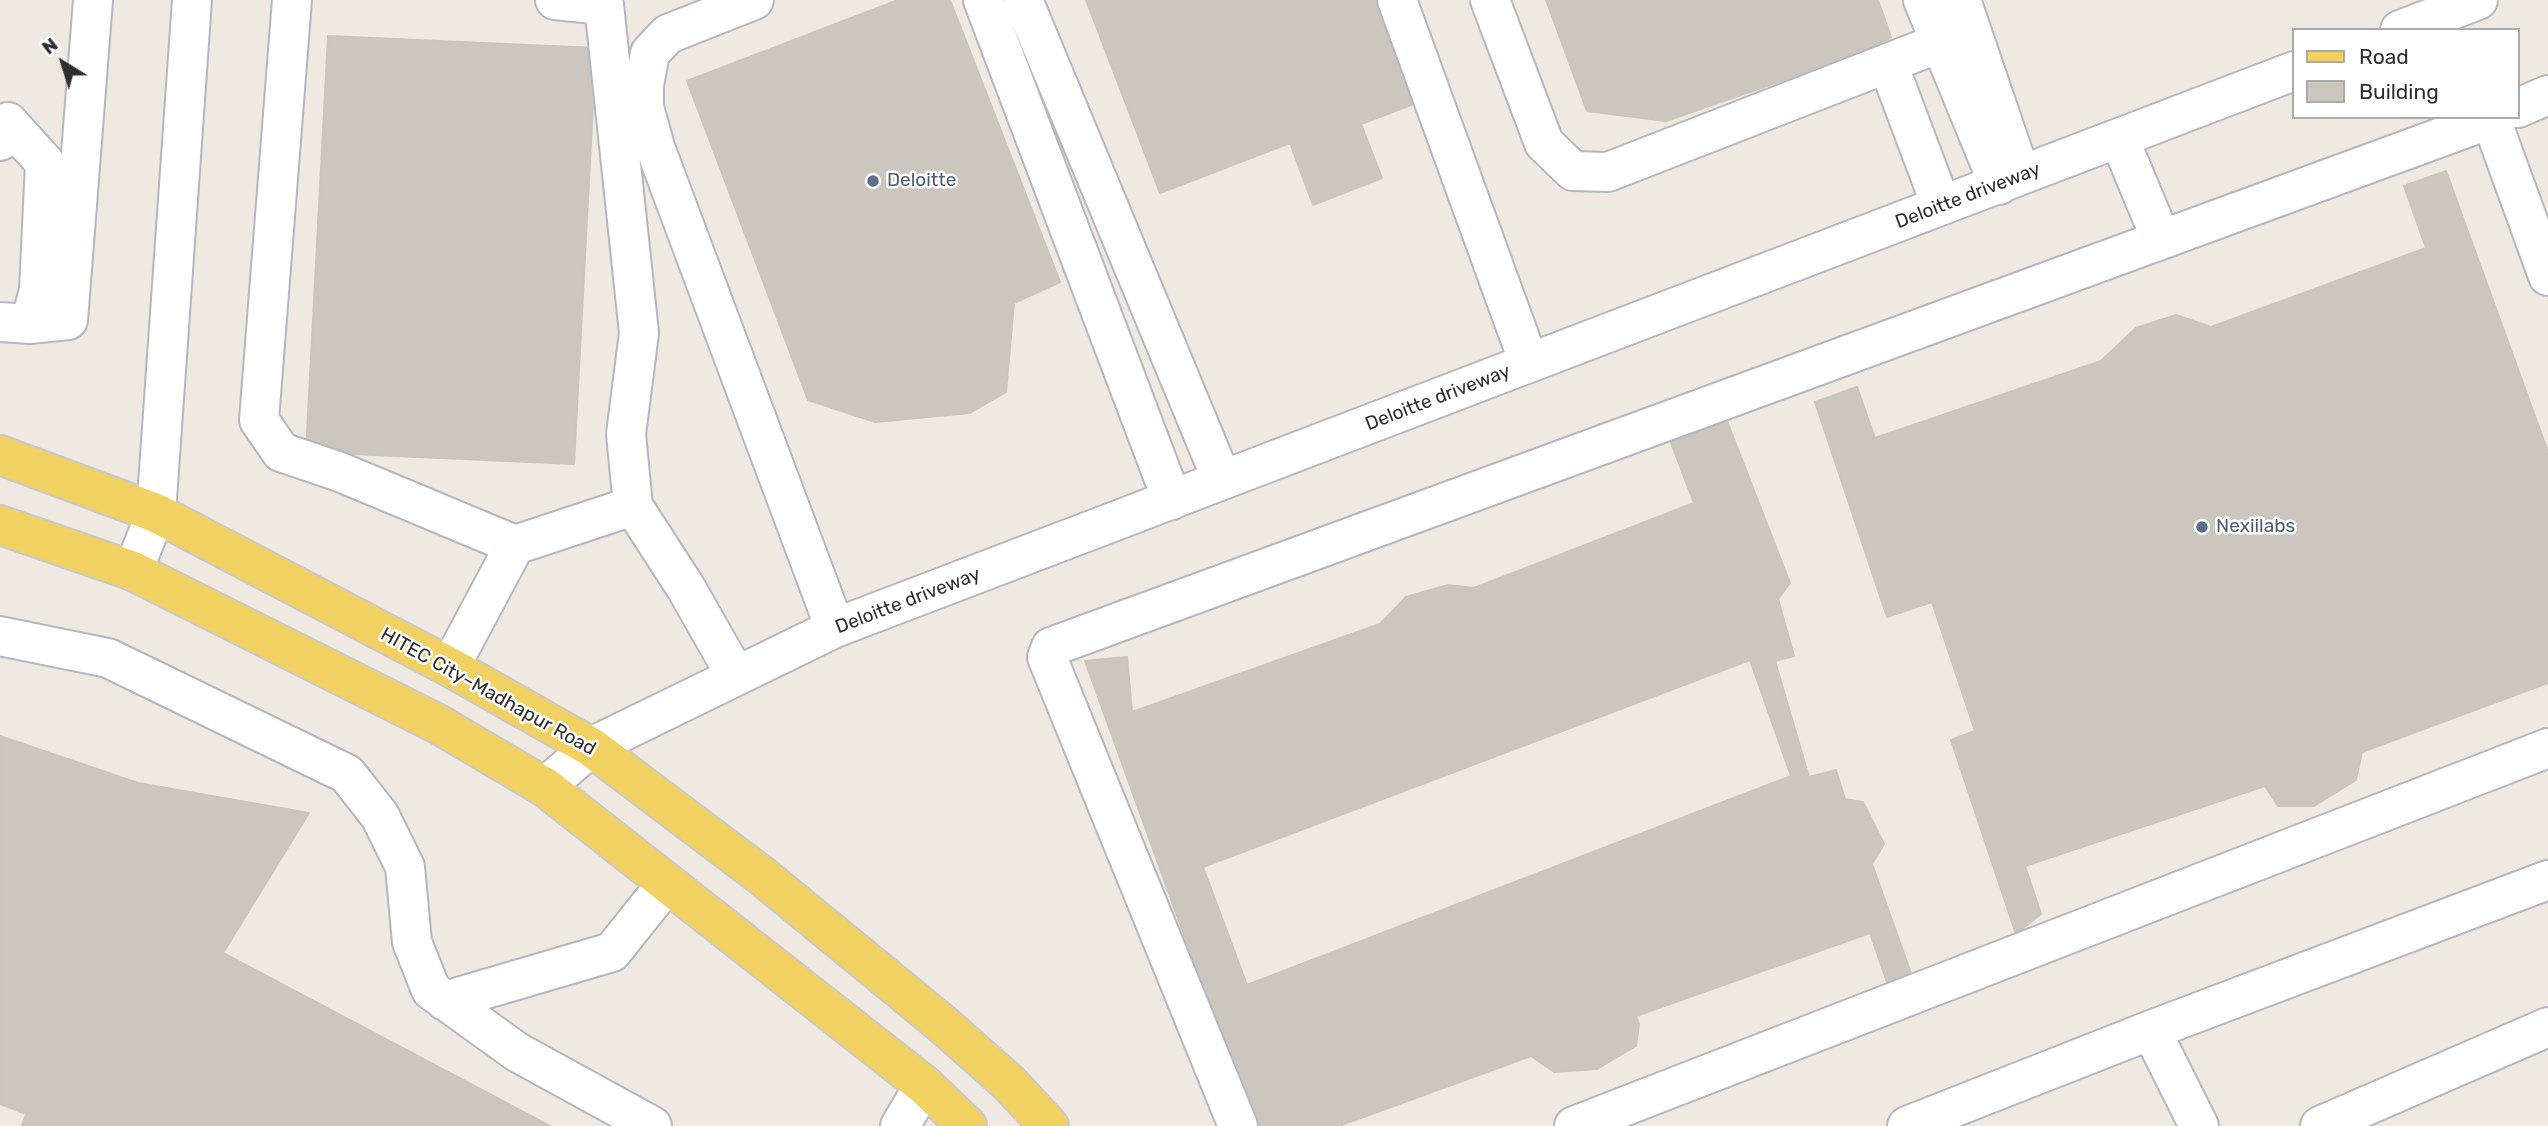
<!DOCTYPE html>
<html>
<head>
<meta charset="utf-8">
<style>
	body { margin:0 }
	#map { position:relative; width:2548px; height:1126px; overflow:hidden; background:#efe9e1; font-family:Rubik,sans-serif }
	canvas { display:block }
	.legend { position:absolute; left:2292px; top:28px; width:228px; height:91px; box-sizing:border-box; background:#fff; border:2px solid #ababab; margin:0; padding:9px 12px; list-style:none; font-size:21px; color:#2e2e2e }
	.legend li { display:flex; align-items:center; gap:14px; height:35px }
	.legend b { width:35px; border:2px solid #ababab }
	.north { position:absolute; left:28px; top:28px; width:70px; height:70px; -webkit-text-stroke:5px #fff; paint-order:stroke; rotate:322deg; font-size:19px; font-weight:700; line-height:28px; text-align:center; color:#2e2e2e }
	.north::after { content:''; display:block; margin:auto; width:24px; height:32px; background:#2e2e2e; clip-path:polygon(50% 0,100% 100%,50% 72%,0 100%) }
</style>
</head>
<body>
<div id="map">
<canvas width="2548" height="1126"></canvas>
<ul class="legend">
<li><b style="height:9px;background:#f2d163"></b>Road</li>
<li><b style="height:19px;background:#cbc7bf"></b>Building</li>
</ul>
<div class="north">N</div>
</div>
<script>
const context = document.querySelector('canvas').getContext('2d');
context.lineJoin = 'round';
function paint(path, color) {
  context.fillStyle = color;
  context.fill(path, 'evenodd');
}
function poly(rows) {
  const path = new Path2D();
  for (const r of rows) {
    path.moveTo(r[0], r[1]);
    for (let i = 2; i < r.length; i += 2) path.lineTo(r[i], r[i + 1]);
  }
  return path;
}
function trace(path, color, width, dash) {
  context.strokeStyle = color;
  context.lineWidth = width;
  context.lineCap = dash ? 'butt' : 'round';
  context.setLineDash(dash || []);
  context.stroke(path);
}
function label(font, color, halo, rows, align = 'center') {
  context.font = font + ' Rubik,sans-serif';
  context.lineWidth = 5;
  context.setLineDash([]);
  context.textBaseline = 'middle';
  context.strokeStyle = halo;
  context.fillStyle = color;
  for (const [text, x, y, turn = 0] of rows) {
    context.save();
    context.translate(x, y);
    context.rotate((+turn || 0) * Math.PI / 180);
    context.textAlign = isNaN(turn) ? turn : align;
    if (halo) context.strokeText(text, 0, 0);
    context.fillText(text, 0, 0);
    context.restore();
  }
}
const building = poly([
	[898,0,950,0,1060,282,1014,303,1006,392,970,413,875,422,808,400,687,81,898,0],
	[1086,0,1380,0,1419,102,1361,124,1382,178,1313,205,1290,143,1160,193,1086,0],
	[1546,0,1878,0,1891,37,1862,53,1666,121,1587,111,1546,0],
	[328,36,596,48,574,464,306,452,328,36],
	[2446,171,2548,452,2548,683,2362,752,2356,780,2314,806,2278,806,2265,786,2025,866,2041,914,2016,934,1951,740,1975,731,1932,602,1887,617,1815,402,1857,387,1875,438,2101,361,2136,328,2176,315,2211,327,2426,248,2404,186,2446,171],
	[1727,421,1790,583,1778,599,1794,656,1775,661,1809,777,1836,770,1845,799,1863,802,1884,844,1872,864,1912,976,1888,985,1870,933,1636,1016,1639,1024,1636,1046,1597,1069,1554,1072,1531,1056,1339,1126,1253,1126,1085,661,1127,657,1132,712,1380,624,1406,597,1448,585,1474,588,1694,503,1671,443,1727,421],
	[1750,660,1791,776,1247,985,1203,867,1750,660],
	[0,736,138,783,309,813,223,953,550,1126,22,1126,26,1114,0,1104,0,736]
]);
paint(building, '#cbc7bf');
trace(building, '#cbc5ba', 2);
const minor = poly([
	[292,0,259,420,281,452,340,472,515,545],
	[555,0,604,5,639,333,626,434,633,506,686,588,736,676],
	[754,0,668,34,650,53,644,85,644,107,655,147,835,628],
	[983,0,1172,500],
	[1023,0,1222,480],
	[1397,0,1529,363],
	[1490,0,1544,143,1573,171,1608,172,1942,42],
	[1923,0,1999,185],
	[1961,0,2020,173],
	[2400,30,2478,0],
	[1888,64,1941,205],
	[2518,108,2548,95],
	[2491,119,2548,276],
	[2119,138,2161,239],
	[0,141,8,122,45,163,39,290,30,324],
	[0,322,30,324,68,320,93,0],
	[133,571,156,513,192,0],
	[0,636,108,658,347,774,380,816,405,867,412,942,431,990,517,1052,652,1126],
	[450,667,515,545,633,506],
	[545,787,591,747,835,628,2294,71],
	[445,1001,612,952,667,883],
	[2151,1030,2199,1126],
	[900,1126,924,1085],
	[1238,1126,1047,657,1051,647,2496,117],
	[1574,1126,2548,748],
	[1907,1126,2151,1030,2548,880],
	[2320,1126,2548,1027]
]);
const major = poly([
	[0,455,156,513,450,667,591,747,762,876,940,1022,1009,1083,1049,1126],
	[0,525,133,571,438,724,545,787,924,1085,967,1126]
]);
trace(minor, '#b4b7c1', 42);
trace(major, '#c9c9c9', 42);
trace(minor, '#fff', 38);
trace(major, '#f2d163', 38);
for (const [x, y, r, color] of [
	[873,181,7,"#5c6f8a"],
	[2202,527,7,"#5c6f8a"]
]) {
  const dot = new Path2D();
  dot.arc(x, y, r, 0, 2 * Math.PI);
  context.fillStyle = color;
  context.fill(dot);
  trace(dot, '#fff', 2.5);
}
label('19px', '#4e5e75', '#fff', [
	["Deloitte",887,181],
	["Nexiilabs",2216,527]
], 'left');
label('19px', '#2e2e2e', '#fff', [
	["Deloitte driveway",1968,196,-21],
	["Deloitte driveway",1438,398,-21],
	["Deloitte driveway",908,601,-21],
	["HITEC City–Madhapur Road",488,692,29]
]);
</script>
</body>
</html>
